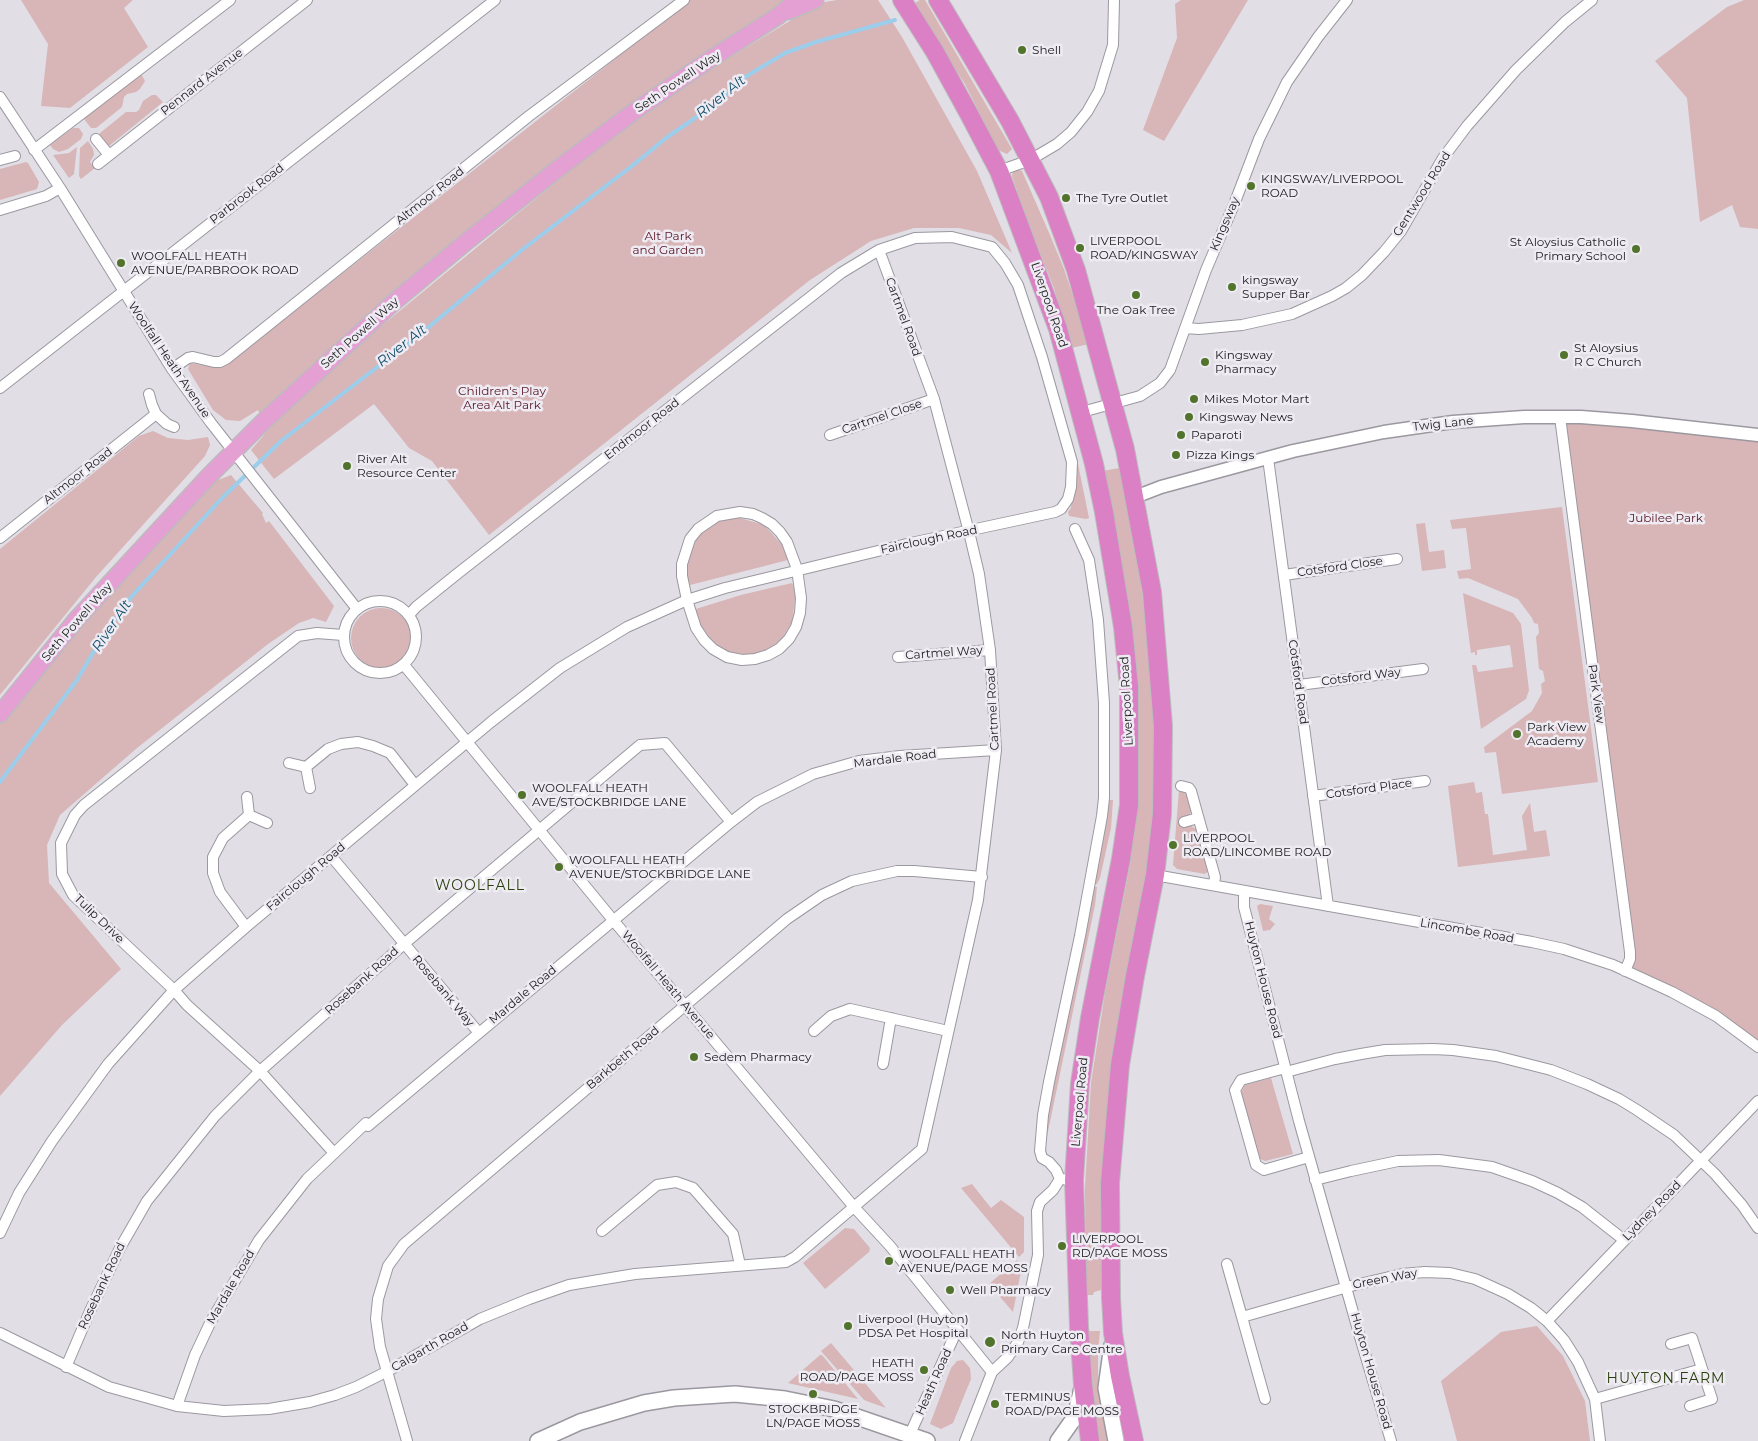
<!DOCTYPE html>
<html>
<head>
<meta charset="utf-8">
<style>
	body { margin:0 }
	canvas { display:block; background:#e1dee6 }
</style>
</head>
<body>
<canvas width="1758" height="1441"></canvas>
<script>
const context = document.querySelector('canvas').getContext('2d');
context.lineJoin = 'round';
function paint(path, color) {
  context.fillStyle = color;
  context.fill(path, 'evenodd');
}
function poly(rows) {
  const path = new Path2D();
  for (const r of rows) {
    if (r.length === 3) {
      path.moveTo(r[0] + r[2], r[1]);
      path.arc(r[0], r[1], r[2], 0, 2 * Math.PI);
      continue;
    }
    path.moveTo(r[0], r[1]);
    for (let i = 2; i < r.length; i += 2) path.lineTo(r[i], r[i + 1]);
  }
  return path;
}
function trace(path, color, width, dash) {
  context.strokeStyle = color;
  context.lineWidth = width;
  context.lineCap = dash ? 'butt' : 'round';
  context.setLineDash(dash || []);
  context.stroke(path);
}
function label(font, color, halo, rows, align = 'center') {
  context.font = font + ' Montserrat,sans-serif';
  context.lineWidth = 5;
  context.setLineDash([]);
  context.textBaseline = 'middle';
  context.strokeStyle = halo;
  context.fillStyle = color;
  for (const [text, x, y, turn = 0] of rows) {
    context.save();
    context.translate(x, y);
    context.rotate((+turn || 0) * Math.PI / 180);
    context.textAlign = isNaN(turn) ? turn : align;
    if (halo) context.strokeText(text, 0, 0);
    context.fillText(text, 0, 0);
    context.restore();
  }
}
paint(poly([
	[21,0,133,0,124,8,148,47,70,108,41,106,48,44],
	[690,0,797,0,555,171,263,422,258,410,240,421,226,420,213,410,188,369,190,363,219,368,240,354],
	[837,0,878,0,902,37,977,171,1012,253,991,235,959,228,914,228,871,241,810,280,489,535,432,461,409,448,374,404,274,479,251,450,299,394,596,149,659,101,819,3],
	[910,0,913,0,915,3,920,0,925,0,1012,149,1007,154,998,150,965,84],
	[1181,0,1248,0,1164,141,1143,130,1177,38,1175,4],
	[1744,0,1758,0,1758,229,1740,227,1732,205,1700,222,1687,98,1655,61,1727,7],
	[140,72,145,81,140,89,136,92,127,94,124,97,122,107,96,128,91,128,84,119,85,116],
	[152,95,156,95,163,102,109,146,106,146,98,138,100,133,126,112,136,112,139,110,143,101],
	[73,128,79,128,83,134,81,139,68,149,59,152,53,149,50,145],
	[88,141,93,149,94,155,90,162,95,168,81,179,79,176,80,148],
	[77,147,74,174,69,178,53,155,69,153],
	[26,162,28,163,39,182,37,189,0,200,0,169],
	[1016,169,1022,171,1050,235,1064,269,1089,344,1071,348,1054,288,1026,218,1012,176,1013,171],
	[1560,417,1758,435,1758,1047,1716,1016,1625,971,1628,964],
	[153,431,168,438,188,440,208,437,210,445,205,456,96,577,0,695,0,549,139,436],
	[1078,464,1089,518,1086,519,1069,516,1068,512,1071,508,1076,465],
	[1120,468,1137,552,1153,682,1155,772,1153,825,1146,871,1122,996,1109,1084,1101,1186,1101,1290,1094,1292,1093,1295,1086,1295,1085,1188,1091,1083,1105,993,1130,865,1136,822,1137,773,1102,471],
	[231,475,263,513,262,514,266,523,269,521,334,606,326,622,313,618,299,623,268,644,137,748,60,815,47,845,49,883,121,969,62,1025,0,1096,0,722,30,682,213,482],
	[1562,507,1598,782,1502,794,1496,752,1485,753,1484,747,1532,711,1542,693,1541,684,1545,681,1543,671,1539,669,1536,637,1539,633,1538,624,1534,623,1532,618,1518,599,1468,578,1459,579,1457,571,1471,569,1466,528,1452,529,1450,520],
	[736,517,761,524,767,528,782,545,788,560,690,585,687,576,688,560,697,538,709,526,718,521],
	[1425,523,1429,552,1444,550,1446,568,1422,571,1416,524],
	[792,583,796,592,792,622,783,637,772,647,756,655,732,653,724,650,712,641,699,623,696,612,696,609,699,608,741,595],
	[1463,593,1513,613,1521,624,1529,690,1526,699,1481,729,1472,665,1476,665,1478,672,1513,667,1510,645,1477,650,1477,655,1475,655,1475,652,1471,653],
	[381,638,30],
	[1474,782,1476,793,1482,792,1485,814,1488,814,1493,855,1527,850,1522,816,1530,803,1534,832,1546,830,1550,856,1458,867,1448,786],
	[1179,790,1188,795,1192,811,1188,816,1180,820,1182,827,1191,826,1198,830,1208,871,1205,874,1177,869,1173,865],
	[1108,800,1113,800,1111,828,1100,878,1097,884,1094,883,1105,826],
	[1094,887,1097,887,1095,905,1045,1146,1049,1108],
	[1260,904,1273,906,1269,919,1275,924,1270,930,1263,931,1257,906],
	[1271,1078,1293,1154,1265,1161,1258,1158,1241,1093,1245,1085],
	[972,1184,991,1208,1001,1200,1024,1217,1024,1252,1019,1257,961,1188],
	[845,1228,854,1229,870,1248,869,1252,825,1289,803,1263],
	[1017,1260,1022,1266,1013,1312,989,1284],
	[1537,1326,1563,1356,1585,1401,1590,1441,1457,1441,1441,1381,1501,1332],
	[1088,1331,1100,1331,1098,1351,1098,1374,1100,1401,1107,1441,1100,1441,1096,1420],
	[831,1343,886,1408,864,1400,821,1351],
	[820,1355,822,1355,858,1399,788,1383],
	[963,1360,970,1368,971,1379,953,1423,941,1429,930,1424,951,1368,957,1361]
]), '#d8b5b7');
trace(poly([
	[0,782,77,680,106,631,132,596,222,498,281,441,419,335,523,249,632,166,666,138,714,105,742,79,785,53,816,42,895,20]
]), '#9cceeb', 4);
const minor = poly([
	[0,97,60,188,172,369,211,423,357,609],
	[96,139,109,155],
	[34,150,230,0],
	[0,160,15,156],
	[98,164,307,0],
	[999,171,1030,160,1057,144,1071,132,1087,112,1099,91,1113,45,1114,0],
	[0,210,46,196,60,188],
	[1185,328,1199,329,1242,325,1292,314,1332,296,1346,288,1362,275,1384,252,1401,231,1443,158,1467,126,1516,70,1565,22,1592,0],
	[172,369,188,358,193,357,214,362,220,362,226,359,529,116,684,0],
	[0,388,495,0],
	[149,394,152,405,156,414,167,424,174,427],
	[1082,412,1140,396,1160,383,1170,370,1206,270,1235,202,1259,139,1287,82,1318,37,1347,0],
	[1560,417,1630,952,1630,959,1625,971],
	[830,435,934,399],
	[1268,458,1328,906],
	[740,512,753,514,762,518,772,524,780,532,787,542,797,569,801,598,800,613,796,627,789,639,779,649,768,655,755,659,742,660,727,657,713,649,704,640,696,628,687,600,682,576,682,564,690,539,698,529,717,516,740,512],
	[0,538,156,414],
	[1284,575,1397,559],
	[380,637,36],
	[898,657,990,650],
	[404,665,613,920,854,1207,890,1246,992,1372],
	[1299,685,1423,669],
	[289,763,306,767,310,788],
	[306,767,328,749,341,744,358,742,373,746,390,753,415,785],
	[1181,786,1189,788,1191,791,1215,877,1214,885],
	[1313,796,1425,781],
	[247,797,249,815,267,823],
	[1184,822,1198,818],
	[331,856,479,1033],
	[1155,875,1532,942,1564,949,1613,965,1672,992,1716,1016,1758,1047],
	[1244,891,1244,907,1299,1121,1360,1337,1391,1441],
	[246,927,220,892,213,873,213,857,223,838,249,815],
	[814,1031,831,1016,850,1009,948,1031],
	[883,1064,891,1018],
	[1285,1068,1241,1080,1235,1090,1256,1165,1264,1170,1309,1157],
	[1286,1072,1335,1059,1361,1054,1385,1050,1433,1049,1453,1050,1496,1056,1551,1070,1587,1084,1619,1099,1637,1110,1674,1135,1715,1174,1742,1205,1758,1228],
	[334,1153,260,1071,187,1005,174,990,73,895,62,874,61,843,75,815,84,805,298,636,317,633,343,635],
	[1074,1180,1060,1179,1056,1170,1049,1162,1042,1158,1040,1151,1043,1115,1049,1082,1080,936,1102,816,1104,798,1104,703,1098,620,1089,560,1075,529],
	[1315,1180,1351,1171,1398,1161,1439,1160,1492,1167,1532,1181,1558,1193,1582,1207,1624,1240],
	[602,1231,657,1185,676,1182,693,1188,733,1234,740,1265],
	[0,1233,19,1193,52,1141,108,1064,174,990,246,927,491,722,560,668,627,627,687,600,725,588,911,543,1055,512,1061,509,1068,499,1071,487,1072,462,1042,357,1018,285,1005,263,992,247,952,237,915,238,879,250,841,273,457,574,416,607,409,615],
	[1227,1264,1242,1317,1351,1286,1402,1274,1425,1272,1450,1273,1475,1279,1508,1294,1531,1308,1547,1321,1564,1340,1578,1362,1595,1399,1600,1441],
	[1242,1317,1265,1399],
	[1547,1321,1758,1101],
	[0,1333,109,1387,177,1406,224,1411,269,1409,310,1402,335,1395,356,1387,388,1371,480,1319,529,1299,569,1285,635,1274,786,1262,795,1257,922,1149,978,900,996,750,990,650,979,574,969,532,934,399,879,250],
	[1671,1344,1692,1338,1712,1399,1690,1406],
	[66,1367,90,1311,120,1248,147,1201,215,1116,260,1071,404,944,640,745,665,743,731,822],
	[1595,1399,1702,1369],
	[177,1406,195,1355,211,1321,259,1240,307,1179,366,1123,368,1126,731,822,757,802,813,774,859,761,900,756,996,750],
	[910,1434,957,1330],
	[407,1441,380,1347,376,1319,378,1299,388,1266,404,1244,787,919,822,895,852,881,897,871,914,871,982,877],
	[965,1441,992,1372,1008,1357,1018,1342,1023,1328,1038,1255,1037,1211,1040,1202,1053,1190,1060,1179]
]);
const tertiary = poly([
	[1135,497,1161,487,1293,451,1384,432,1453,422,1524,417,1581,417,1632,421,1758,435]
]);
const secondary = poly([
	[1112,1345,1106,1388,1116,1441],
	[538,1441,580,1422,644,1403,674,1398,735,1394,785,1399,834,1409,927,1441],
	[1058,1441,1075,1417,1082,1388]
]);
const primary = poly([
	[789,11,815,0],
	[0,714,76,620,209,476,263,422,394,302,466,242,555,171,632,113,709,60,778,16,797,0]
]);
const trunk = poly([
	[902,0,935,52,969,114,999,171,1058,329,1094,464,1104,512,1123,627,1129,687,1129,805,1121,859,1090,1018,1080,1083,1074,1180,1079,1327,1083,1385,1090,1441],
	[938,0,1010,121,1030,160,1049,197,1076,270,1125,449,1152,592,1163,726,1162,814,1155,875,1135,976,1120,1065,1110,1183,1111,1298,1113,1333,1120,1376,1134,1441]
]);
trace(minor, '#9b98a0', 12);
trace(tertiary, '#9b98a0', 15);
trace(secondary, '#9b98a0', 18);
trace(primary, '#bcbcbd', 19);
trace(trunk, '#bcbcbd', 20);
trace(minor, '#fff', 10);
trace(tertiary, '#fff', 12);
trace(secondary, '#fff', 15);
trace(primary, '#e4a0d3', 16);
trace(trunk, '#db80c4', 18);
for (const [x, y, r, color] of [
	[1022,50,5,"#51732b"],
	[1251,186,5,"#51732b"],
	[1066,198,5,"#51732b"],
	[1080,248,5,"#51732b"],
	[1636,249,5,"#51732b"],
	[121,263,5,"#51732b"],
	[1232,287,5,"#51732b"],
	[1136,295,5,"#51732b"],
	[1564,355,5,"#51732b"],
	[1205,362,5,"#51732b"],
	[1194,399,5,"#51732b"],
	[1189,417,5,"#51732b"],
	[1181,435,5,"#51732b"],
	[1176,455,5,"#51732b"],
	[347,466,5,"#51732b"],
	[1517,734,5,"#51732b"],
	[522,795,5,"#51732b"],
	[1173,845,5,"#51732b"],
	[559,867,5,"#51732b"],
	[694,1057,5,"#51732b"],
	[1062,1246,5,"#51732b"],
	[889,1261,5,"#51732b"],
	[950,1290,5,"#51732b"],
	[848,1326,5,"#51732b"],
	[990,1342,6,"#51732b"],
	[924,1370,5,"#51732b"],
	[813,1394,5,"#51732b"],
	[995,1404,5,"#51732b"]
]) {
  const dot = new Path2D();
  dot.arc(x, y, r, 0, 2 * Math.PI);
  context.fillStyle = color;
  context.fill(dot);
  trace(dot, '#eeebf3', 2);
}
label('12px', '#212023', '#eeebf3', [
	["Shell",1032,50],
	["KINGSWAY/LIVERPOOL",1261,179],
	["ROAD",1261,193],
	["The Tyre Outlet",1076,198],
	["LIVERPOOL",1090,241],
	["ROAD/KINGSWAY",1090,255],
	["St Aloysius Catholic",1626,242,"right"],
	["Primary School",1626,256,"right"],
	["WOOLFALL HEATH",131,256],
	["AVENUE/PARBROOK ROAD",131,270],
	["kingsway",1242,280],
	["Supper Bar",1242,294],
	["The Oak Tree",1136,310,"center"],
	["St Aloysius",1574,348],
	["R C Church",1574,362],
	["Kingsway",1215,355],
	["Pharmacy",1215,369],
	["Mikes Motor Mart",1204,399],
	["Kingsway News",1199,417],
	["Paparoti",1191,435],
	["Pizza Kings",1186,455],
	["River Alt",357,459],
	["Resource Center",357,473],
	["Park View",1527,727],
	["Academy",1527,741],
	["WOOLFALL HEATH",532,788],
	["AVE/STOCKBRIDGE LANE",532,802],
	["LIVERPOOL",1183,838],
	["ROAD/LINCOMBE ROAD",1183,852],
	["WOOLFALL HEATH",569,860],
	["AVENUE/STOCKBRIDGE LANE",569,874],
	["Sedem Pharmacy",704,1057],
	["LIVERPOOL",1072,1239],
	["RD/PAGE MOSS",1072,1253],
	["WOOLFALL HEATH",899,1254],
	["AVENUE/PAGE MOSS",899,1268],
	["Well Pharmacy",960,1290],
	["Liverpool (Huyton)",858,1319],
	["PDSA Pet Hospital",858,1333],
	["North Huyton",1001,1335],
	["Primary Care Centre",1001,1349],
	["HEATH",914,1363,"right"],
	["ROAD/PAGE MOSS",914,1377,"right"],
	["TERMINUS",1005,1397],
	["ROAD/PAGE MOSS",1005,1411],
	["STOCKBRIDGE",813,1409,"center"],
	["LN/PAGE MOSS",813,1423,"center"]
], 'left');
label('12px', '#212023', '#eeebf3', [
	["Pennard Avenue",202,82,-38],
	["Seth Powell Way",678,82,-34],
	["Parbrook Road",247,194,-38],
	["Gentwood Road",1422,194,-58],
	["Altmoor Road",430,196,-39],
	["Kingsway",1225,224,-67],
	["Liverpool Road",1049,305,71],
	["Cartmel Road",903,317,70],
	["Seth Powell Way",360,333,-42],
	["Woolfall Heath Avenue",169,360,56],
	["Cartmel Close",882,417,-19],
	["Twig Lane",1443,424,-6],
	["Endmoor Road",642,429,-38],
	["Altmoor Road",78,476,-38],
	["Fairclough Road",929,540,-12],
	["Cotsford Close",1340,567,-8],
	["Seth Powell Way",77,622,-49],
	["Cartmel Way",944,653,-4],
	["Cotsford Way",1361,677,-7],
	["Cotsford Road",1298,682,82],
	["Park View",1596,694,82],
	["Liverpool Road",1127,701,-93],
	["Cartmel Road",993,709,-93],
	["Mardale Road",895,759,-7],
	["Cotsford Place",1369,789,-8],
	["Fairclough Road",306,877,-40],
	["Tulip Drive",99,919,44],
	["Lincombe Road",1467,931,10],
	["Huyton House Road",1263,980,76],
	["Rosebank Road",362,981,-42],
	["Woolfall Heath Avenue",668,985,50],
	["Rosebank Way",443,991,50],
	["Mardale Road",523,995,-40],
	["Barkbeth Road",623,1058,-40],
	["Liverpool Road",1080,1102,-85],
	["Lydney Road",1652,1211,-46],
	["Green Way",1385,1279,-11],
	["Rosebank Road",102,1286,-65],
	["Mardale Road",231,1287,-60],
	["Calgarth Road",430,1347,-30],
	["Huyton House Road",1371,1371,74],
	["Heath Road",934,1382,-66]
]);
label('12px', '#581623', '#eeebf3', [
	["Alt Park",668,236],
	["and Garden",668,250],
	["Children's Play",502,391],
	["Area Alt Park",502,405],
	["Jubilee Park",1666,518]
]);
label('italic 14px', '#0e4d6a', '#eeebf3', [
	["River Alt",721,97,-39],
	["River Alt",402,346,-38],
	["River Alt",112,626,-56]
]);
context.letterSpacing = '1px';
label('14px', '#293f0c', '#eeebf3', [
	["WOOLFALL",480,886],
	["HUYTON FARM",1666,1379]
]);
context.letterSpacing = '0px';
</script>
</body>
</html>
